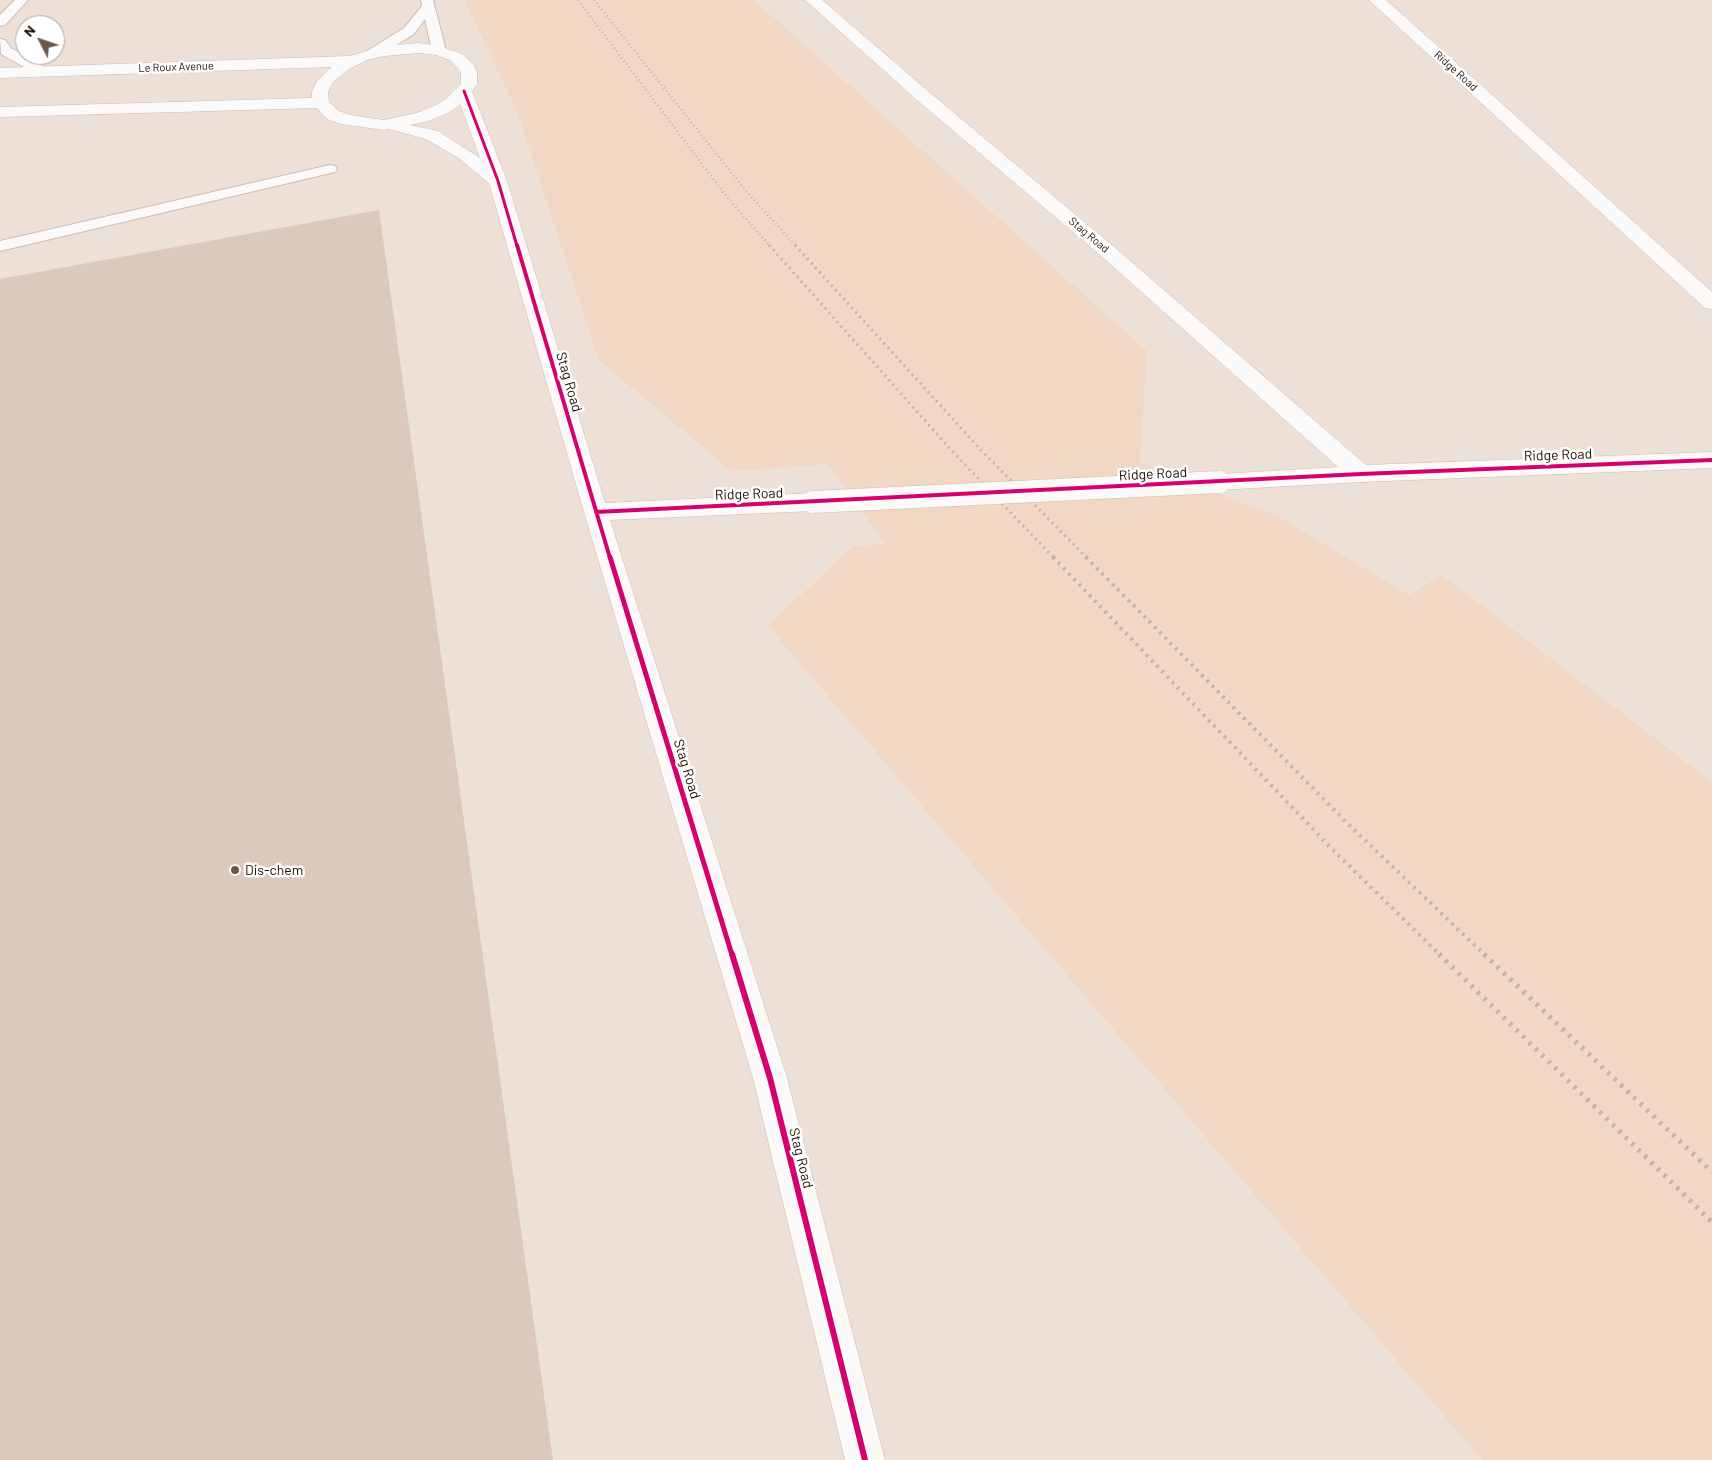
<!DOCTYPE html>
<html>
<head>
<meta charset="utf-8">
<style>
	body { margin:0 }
	#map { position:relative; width:1712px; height:1460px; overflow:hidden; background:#ede0d7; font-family:Barlow,sans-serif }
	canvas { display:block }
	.north { position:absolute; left:15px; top:15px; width:50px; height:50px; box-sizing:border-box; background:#fff; border:1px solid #a79f99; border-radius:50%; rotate:311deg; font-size:14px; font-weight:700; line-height:20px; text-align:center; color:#220e01 }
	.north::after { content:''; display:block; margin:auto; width:18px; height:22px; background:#69584c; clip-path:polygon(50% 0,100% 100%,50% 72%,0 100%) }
</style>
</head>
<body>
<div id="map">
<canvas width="1712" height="1460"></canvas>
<div class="north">N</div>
</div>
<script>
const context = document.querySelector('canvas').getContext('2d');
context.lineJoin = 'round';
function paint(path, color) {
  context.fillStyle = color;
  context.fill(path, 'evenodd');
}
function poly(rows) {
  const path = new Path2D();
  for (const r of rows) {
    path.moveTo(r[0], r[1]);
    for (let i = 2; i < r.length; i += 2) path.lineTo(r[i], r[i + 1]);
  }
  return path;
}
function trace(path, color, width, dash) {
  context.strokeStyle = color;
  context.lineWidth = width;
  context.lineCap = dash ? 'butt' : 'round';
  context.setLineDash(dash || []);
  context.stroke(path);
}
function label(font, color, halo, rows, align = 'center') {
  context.font = font + ' Barlow,sans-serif';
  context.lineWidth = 5;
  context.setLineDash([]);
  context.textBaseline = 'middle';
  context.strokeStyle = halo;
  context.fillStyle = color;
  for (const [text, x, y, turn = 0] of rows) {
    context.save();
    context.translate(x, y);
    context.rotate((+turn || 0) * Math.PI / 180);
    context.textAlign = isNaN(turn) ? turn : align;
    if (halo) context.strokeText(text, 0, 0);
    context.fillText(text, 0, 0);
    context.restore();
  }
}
paint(poly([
	[464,0,754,0,1147,351,1140,463,1279,517,1409,595,1442,575,1712,782,1712,1460,1482,1460,768,626,853,546,885,544,828,464,732,471,599,360,516,109]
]), '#f2d7c4');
paint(poly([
	[379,210,553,1460,0,1460,0,279]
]), '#dbc9bd');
const lane = poly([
	[15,0,28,0,5,25,0,26,0,15,15,0],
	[421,0,433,0,446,51,444,54,439,55,432,51,425,19,414,34,377,57,367,57,365,54,367,51,404,28,422,6,421,0],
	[0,39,5,40,11,48,48,69,50,72,48,75,38,75,1,54,0,39],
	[330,165,335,166,337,169,335,172,0,251,0,241,330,165]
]);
const street = poly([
	[805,0,822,0,929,92,1113,246,1366,465,1712,452,1712,468,1361,482,1219,490,1211,488,1207,482,1211,476,1219,474,1338,467,1099,254,917,100,805,0],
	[1369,0,1386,0,1712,292,1712,309,1705,308,1369,0],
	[419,43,439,46,462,54,473,64,477,72,477,84,472,91,507,181,605,503,813,493,821,496,825,502,821,508,813,511,610,520,787,1078,885,1460,845,1460,753,1078,584,512,489,183,460,159,426,139,389,129,384,130,341,124,327,119,317,108,0,117,0,107,312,98,312,92,317,81,332,67,0,78,0,68,350,56,384,46,419,43],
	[419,53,436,55,450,60,461,72,461,84,447,98,438,104,417,113,384,120,350,115,339,111,329,102,328,92,332,83,349,69,367,60,384,56,419,53],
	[460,104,480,158,438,131,410,125,428,121,450,112,460,104]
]);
trace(lane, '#cdbcb0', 2);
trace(street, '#cdbcb0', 1);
paint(lane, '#fcfaf9');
paint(street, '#fcfaf9');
trace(poly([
	[578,0,727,197,770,246],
	[594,0,746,191,796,246]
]), '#bbb6b4', 2.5, [1, 3]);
trace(poly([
	[769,245,952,451,1054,558],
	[795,245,979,448,1087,558]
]), '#bbb6b4', 3, [2, 4]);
trace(poly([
	[1053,557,1330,847,1440,955],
	[1086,557,1348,824,1485,955]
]), '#bbb6b4', 4, [2.5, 5]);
trace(poly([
	[1439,954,1712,1222],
	[1484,954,1712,1172]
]), '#bbb6b4', 5, [3, 6]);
const streetBridge = poly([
	[813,502,1219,482]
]);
trace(streetBridge, '#cdbcb0', 23, []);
trace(streetBridge, '#fcfaf9', 22);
trace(poly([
	[464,91,498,181,517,246]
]), '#d6006c', 3);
trace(poly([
	[517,245,610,558],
	[596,512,1361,474,1712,460]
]), '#d6006c', 4);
trace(poly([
	[610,557,732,955]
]), '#d6006c', 5);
trace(poly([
	[732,954,770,1078,865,1460]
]), '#d6006c', 6);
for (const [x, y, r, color] of [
	[235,870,5,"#69584c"]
]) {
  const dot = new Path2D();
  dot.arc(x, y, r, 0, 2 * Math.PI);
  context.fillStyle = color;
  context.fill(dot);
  trace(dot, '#fff', 2);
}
label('11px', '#220e01', '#fff', [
	["Le Roux Avenue",176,67,-2],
	["Ridge Road",1456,71,42],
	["Stag Road",1089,235,40]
]);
label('14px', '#220e01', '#fff', [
	["Stag Road",569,382,74],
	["Ridge Road",1558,455,-2],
	["Ridge Road",1153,474,-3],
	["Ridge Road",749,494,-2],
	["Stag Road",687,769,73],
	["Stag Road",801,1158,76]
]);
label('14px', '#220e01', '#fff', [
	["Dis-chem",245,870]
], 'left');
</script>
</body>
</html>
